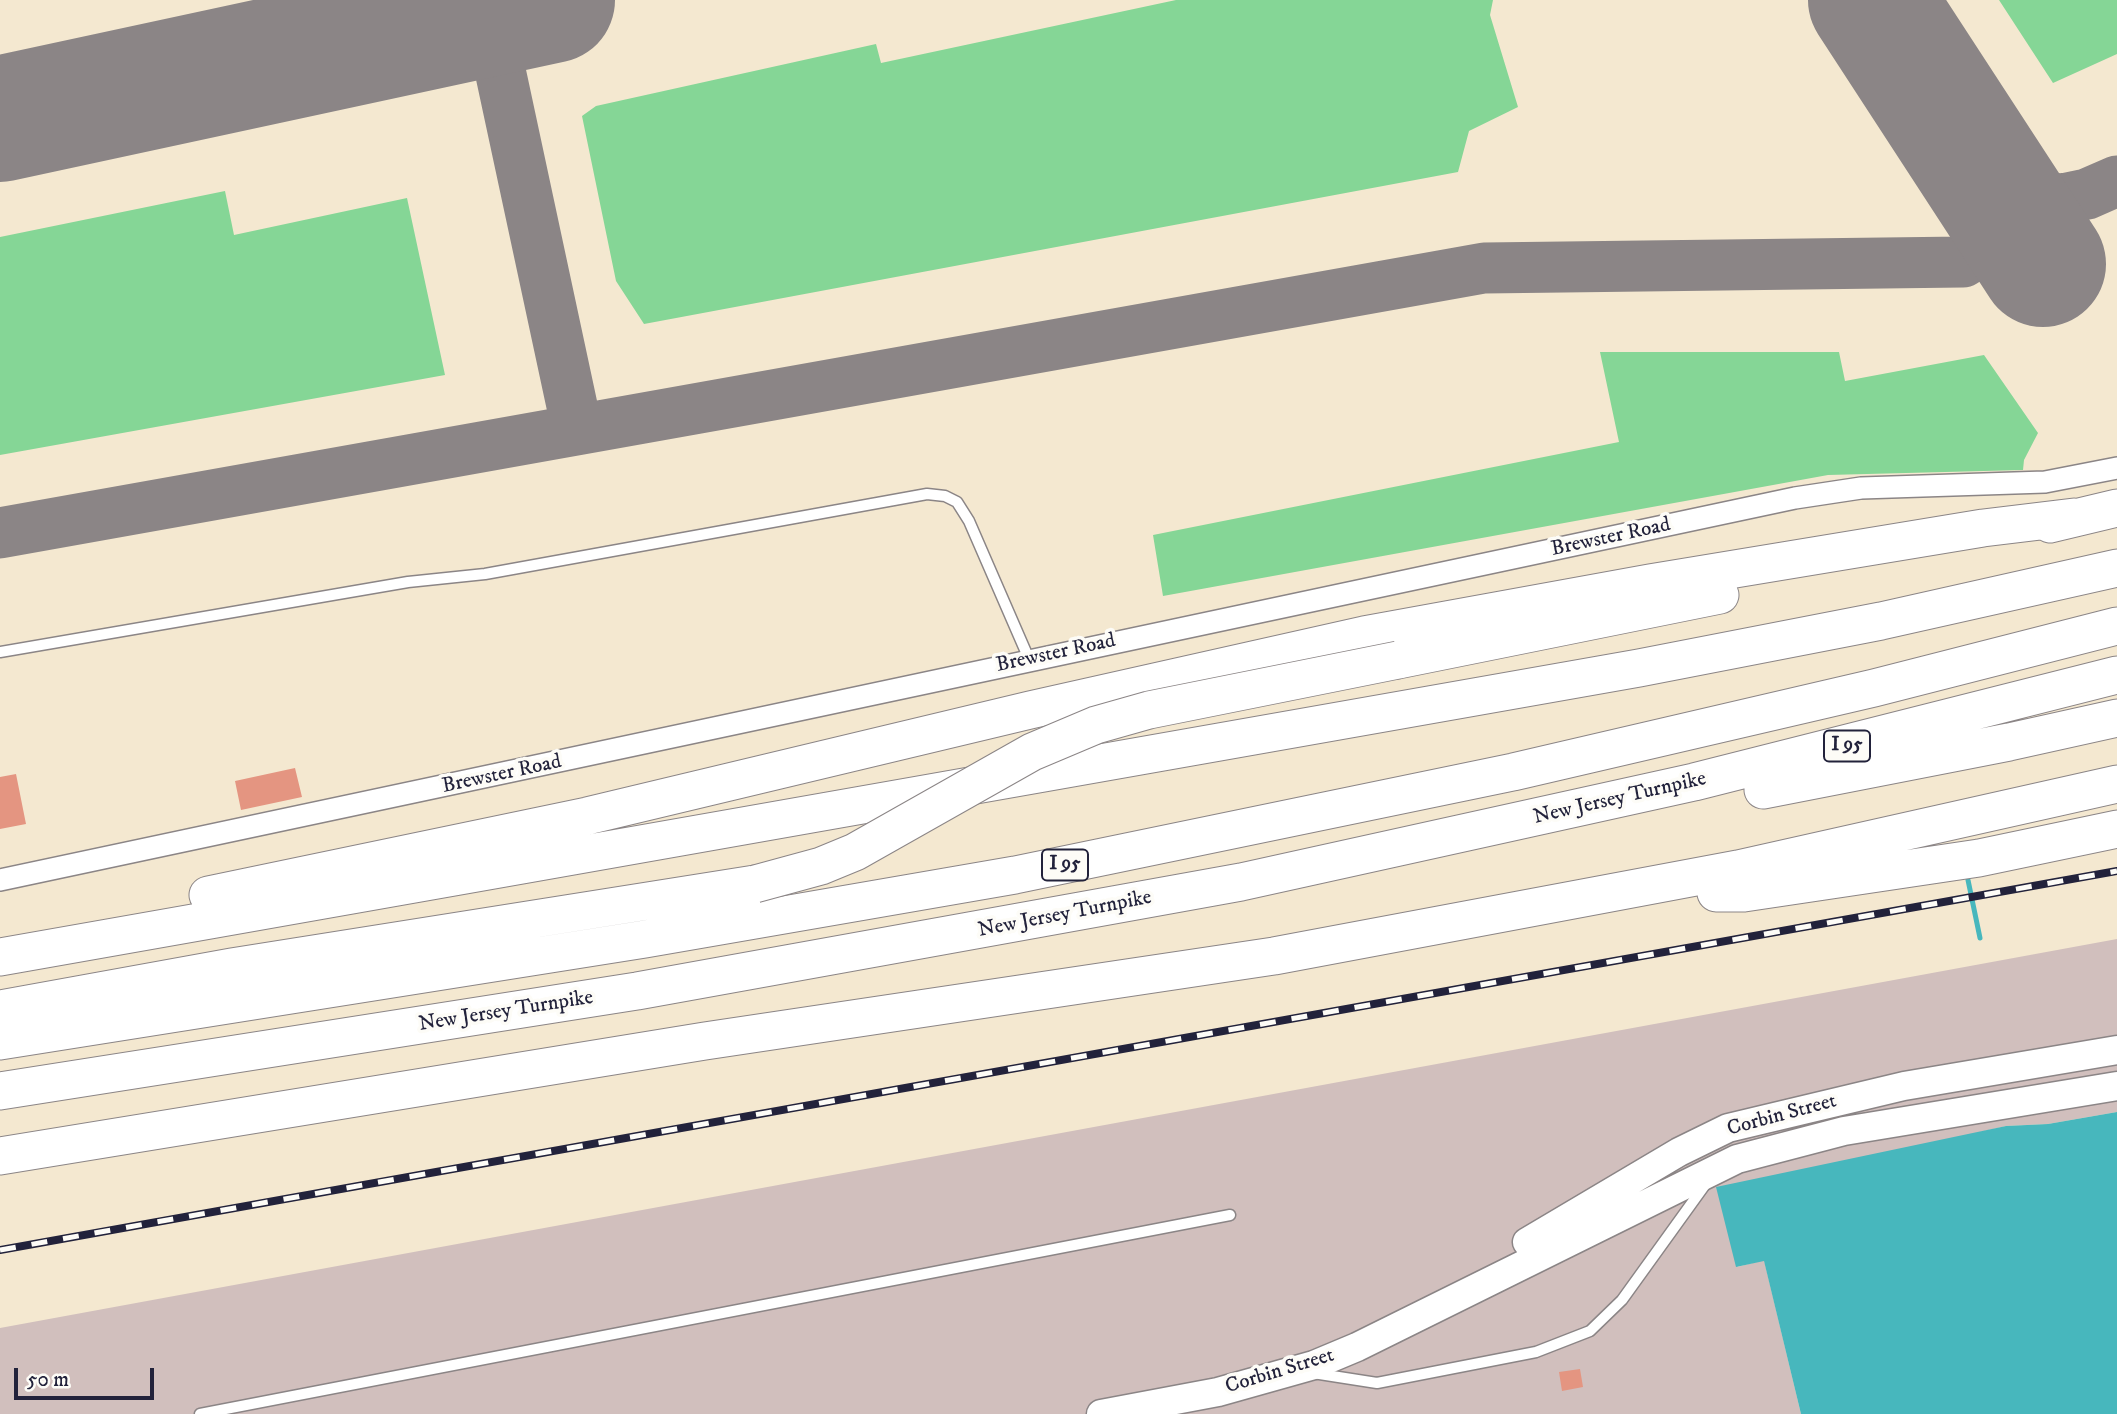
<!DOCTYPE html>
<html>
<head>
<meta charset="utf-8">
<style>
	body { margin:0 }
	#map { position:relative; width:2117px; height:1414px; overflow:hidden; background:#f4e8d0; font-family:"IM FELL DW Pica",serif }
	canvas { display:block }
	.scale { position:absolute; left:14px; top:1368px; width:140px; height:32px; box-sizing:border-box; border:4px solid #22223b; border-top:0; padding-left:9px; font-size:21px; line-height:24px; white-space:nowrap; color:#22223b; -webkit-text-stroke:5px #fdfcf7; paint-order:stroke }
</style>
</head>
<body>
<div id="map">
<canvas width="2117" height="1414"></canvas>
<div class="scale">50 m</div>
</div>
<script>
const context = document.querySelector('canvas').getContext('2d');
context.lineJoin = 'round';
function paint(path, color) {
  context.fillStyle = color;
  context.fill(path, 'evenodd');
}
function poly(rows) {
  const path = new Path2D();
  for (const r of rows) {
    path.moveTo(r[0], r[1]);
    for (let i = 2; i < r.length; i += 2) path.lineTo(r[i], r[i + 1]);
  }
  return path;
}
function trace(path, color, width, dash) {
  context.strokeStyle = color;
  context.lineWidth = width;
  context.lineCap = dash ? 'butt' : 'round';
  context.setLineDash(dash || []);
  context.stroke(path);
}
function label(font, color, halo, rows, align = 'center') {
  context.font = font + ' "IM FELL DW Pica",serif';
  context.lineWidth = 7;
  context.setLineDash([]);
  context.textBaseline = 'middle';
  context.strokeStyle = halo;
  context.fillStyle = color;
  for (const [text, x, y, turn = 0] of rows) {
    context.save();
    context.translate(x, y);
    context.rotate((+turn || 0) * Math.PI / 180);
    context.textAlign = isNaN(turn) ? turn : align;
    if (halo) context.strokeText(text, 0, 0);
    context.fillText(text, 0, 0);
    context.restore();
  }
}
paint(poly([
	[2117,939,2117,1112,2048,1124,2006,1126,1925,1145,1737,1267,1764,1260,1801,1414,0,1414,0,1328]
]), '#d1bfbd');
paint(poly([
	[1176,0,1493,0,1490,15,1518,107,1469,131,1458,172,644,324,616,281,582,116,596,106,876,44,881,63],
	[1999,0,2117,0,2117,54,2053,83],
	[225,191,234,235,407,198,445,375,0,455,0,237],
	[1600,352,1839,352,1845,381,1984,355,2038,433,2024,460,2023,470,1828,475,1163,596,1153,535,1619,442]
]), '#85d696');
paint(poly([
	[2117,1112,2117,1414,1801,1414,1764,1261,1736,1267,1716,1187,2006,1126,2048,1124]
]), '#47b7bd');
trace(poly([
	[1968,880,1980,938]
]), '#47b7bd', 5);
trace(poly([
	[485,0,577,429],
	[251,65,299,50,350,29,382,0],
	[1957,130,1995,176,2034,197,2063,199,2087,194,2117,181],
	[0,533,1484,268,1963,262,1983,249,2000,229,1999,195]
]), '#8b8586', 51);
trace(poly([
	[1871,0,2043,264],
	[0,119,552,0]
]), '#8b8586', 126);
paint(poly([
	[295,768,302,797,241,810,235,781],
	[16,774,26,824,0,829,0,777],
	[1580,1369,1583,1387,1562,1391,1559,1372]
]), '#e49581');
const service = poly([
	[0,652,408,582,485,574,927,494,945,496,957,502,969,521,1029,659],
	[1313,1373,1377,1383,1536,1352,1590,1331,1622,1300,1707,1182],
	[200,1414,1230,1215]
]);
const minor = poly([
	[0,880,1795,498,1861,488,2045,482,2117,468]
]);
const secondary = poly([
	[1527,1242,1679,1152,1728,1128,1904,1086,2117,1050],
	[1101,1414,1218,1392,1314,1365,1357,1347,1737,1159,1844,1131,2117,1086]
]);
const motorway = poly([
	[2050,524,2117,508],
	[1398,660,1720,595],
	[1763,790,2009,742,2117,718],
	[1716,893,1744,893,1979,858,2117,829],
	[208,895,587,816,1030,710,1364,635,1650,583,1983,528,2074,517],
	[0,957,1639,668,1881,621,2117,568],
	[0,1009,232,967,755,884],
	[0,1041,645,939,1015,875,1513,772,1874,688,2117,626],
	[0,1091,637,991,1241,882,1694,782,2117,675],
	[0,1156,705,1041,1274,956,1738,869,2117,784]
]);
trace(service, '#8b8586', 13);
trace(minor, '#8b8586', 24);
trace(secondary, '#8b8586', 31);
trace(motorway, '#8b8586', 39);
trace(service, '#fff', 10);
trace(minor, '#fff', 21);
trace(secondary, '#fff', 28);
trace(motorway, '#fff', 37);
const rail = poly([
	[0,1250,2117,871]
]);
trace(rail, '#22223b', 8);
trace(rail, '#fdfcf7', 5, [16]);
const motorwayBridge = poly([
	[755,884,821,866,855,852,1032,752,1096,725,1149,710,1398,660]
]);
trace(motorwayBridge, '#8b8586', 39, []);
trace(motorwayBridge, '#fff', 37);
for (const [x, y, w] of [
	[1847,746,46],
	[1065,865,46]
]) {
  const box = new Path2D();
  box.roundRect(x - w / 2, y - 15.5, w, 31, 5);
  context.fillStyle = '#fdfcf7';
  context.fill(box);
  trace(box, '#22223b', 2);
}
label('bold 19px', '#22223b', null, [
	["I 95",1847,746],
	["I 95",1065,865]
]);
label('21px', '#22223b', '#fdfcf7', [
	["Brewster Road",1611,538,-12],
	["Brewster Road",1056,654,-12],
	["Brewster Road",502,775,-12],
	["New Jersey Turnpike",1620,799,-13],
	["New Jersey Turnpike",1065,915,-11],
	["New Jersey Turnpike",506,1012,-9],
	["Corbin Street",1782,1116,-15],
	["Corbin Street",1280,1372,-17]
]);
</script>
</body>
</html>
